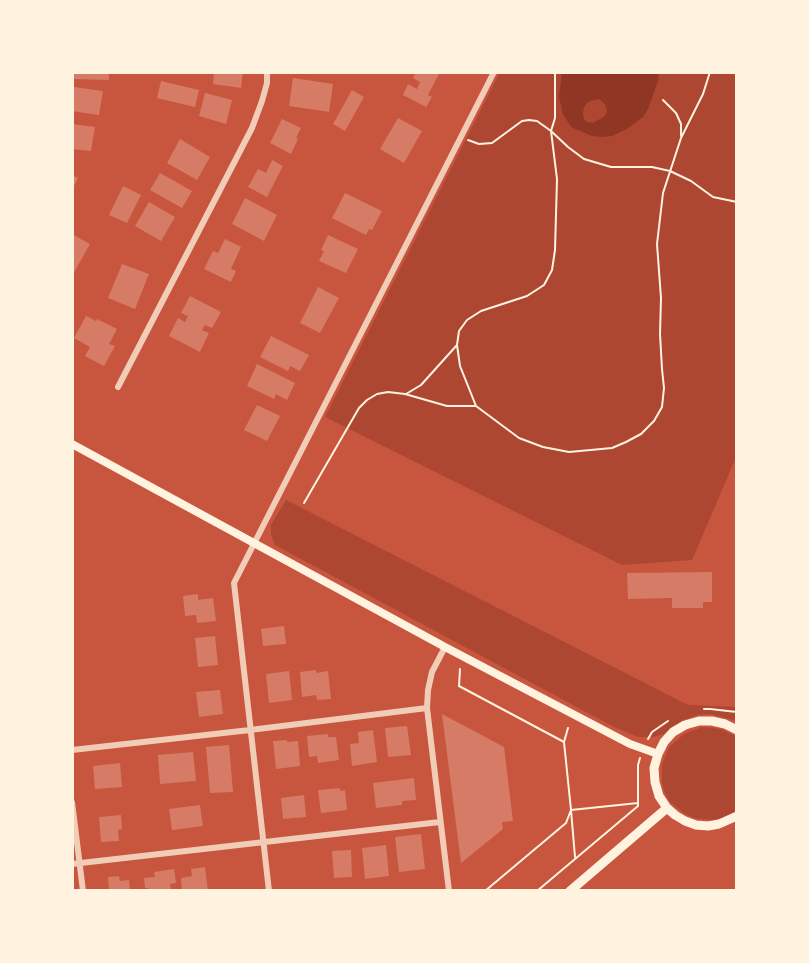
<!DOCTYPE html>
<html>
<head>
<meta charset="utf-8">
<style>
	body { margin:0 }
	#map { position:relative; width:809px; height:963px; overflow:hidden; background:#c8553d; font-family:"Nunito Sans",sans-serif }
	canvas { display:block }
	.frame { position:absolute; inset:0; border:74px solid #fff3e0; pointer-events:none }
</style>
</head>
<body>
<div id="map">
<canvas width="809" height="963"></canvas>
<div class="frame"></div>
</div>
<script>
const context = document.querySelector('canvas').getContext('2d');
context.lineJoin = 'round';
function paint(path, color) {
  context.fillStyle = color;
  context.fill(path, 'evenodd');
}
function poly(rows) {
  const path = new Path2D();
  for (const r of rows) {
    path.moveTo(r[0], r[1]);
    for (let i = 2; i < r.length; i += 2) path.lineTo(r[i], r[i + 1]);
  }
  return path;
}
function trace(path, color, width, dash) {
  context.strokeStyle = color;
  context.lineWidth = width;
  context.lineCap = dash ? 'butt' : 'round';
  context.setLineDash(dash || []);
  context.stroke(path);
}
paint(poly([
	[500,72,737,72,737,455,692,560,622,565,325,417],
	[286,500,688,705,737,707,737,721,710,714,698,715,683,720,664,734,653,737,638,737,614,727,275,545,271,535,271,525],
	[702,727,721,729,737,737,737,810,723,818,714,820,694,818,685,814,670,802,665,793,662,784,662,765,669,747,684,734]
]), '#ae4732');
paint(poly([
	[562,72,659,72,658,81,648,109,643,117,627,129,612,136,602,137,592,136,571,127,563,114,559,97],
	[599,99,603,102,606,106,607,111,605,116,593,123,587,122,584,119,583,113,584,107,588,102,594,100]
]), '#8f3625');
paint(poly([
	[73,72,109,72,109,80,73,79],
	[214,72,243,72,241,88,213,84],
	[416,72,440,72,428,95,432,97,426,107,403,95,408,84,417,89,420,82,413,78],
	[293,78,333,84,329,112,289,106],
	[161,81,199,90,195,107,157,98],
	[74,87,103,91,99,115,72,111],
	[352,90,364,97,345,131,333,124],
	[205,93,232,100,226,124,199,116],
	[398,118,422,131,404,163,380,149],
	[282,119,301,128,296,138,298,139,291,154,270,143],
	[72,124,95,127,91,151,72,149],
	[180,139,210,157,197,180,167,163],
	[272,160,283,166,267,197,248,187,258,169,266,173],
	[160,173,192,191,182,208,150,190],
	[72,175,78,178,72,190],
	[123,186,141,195,127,223,109,215],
	[345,193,382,211,372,230,369,229,366,235,332,218],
	[245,198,277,215,264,241,232,224],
	[149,202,175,217,161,241,135,226],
	[72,234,90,244,72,276],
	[328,235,358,249,346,273,319,261,324,251,321,250],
	[225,239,241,247,231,269,236,271,231,282,204,269,213,251,218,253],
	[122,264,149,274,135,309,108,298],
	[318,287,339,298,320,333,300,323],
	[190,296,221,312,212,328,205,325,202,330,209,333,200,352,169,336,178,318,185,322,188,316,181,313],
	[86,316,96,321,97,319,117,329,109,344,115,346,104,366,85,356,90,347,74,338],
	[271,336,309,355,300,371,290,366,288,371,260,357],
	[257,364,295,383,287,400,276,394,274,399,247,386],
	[257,405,280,416,267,441,244,430],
	[712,572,712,602,703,602,703,608,672,608,672,598,628,599,627,573],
	[198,594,198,600,213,598,216,621,197,623,196,615,185,616,183,596],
	[284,626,286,644,263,646,261,629],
	[215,636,218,665,198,667,195,638],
	[316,670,316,673,328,671,331,699,317,700,316,695,302,697,300,672],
	[289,671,292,700,269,703,266,674],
	[220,690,223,714,199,717,196,692],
	[442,714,504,747,513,821,502,822,503,829,461,863],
	[407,726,411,755,388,757,385,728],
	[373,730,377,762,352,766,350,744,359,743,358,732],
	[328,734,328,737,336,737,339,760,318,763,317,756,309,757,307,736],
	[287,740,287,742,298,741,300,766,276,769,273,741],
	[229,745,233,792,210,793,206,747],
	[193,752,196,781,160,784,158,755],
	[120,763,122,787,95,789,93,766],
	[414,778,416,800,402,801,402,805,376,808,373,783],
	[340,788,340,791,345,790,347,810,321,813,318,790],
	[304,795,306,817,283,819,281,798],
	[200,805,203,826,172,830,169,809],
	[121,815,122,829,118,830,119,841,101,842,99,817],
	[421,834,425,869,399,872,395,837],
	[386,845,389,876,365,879,362,848],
	[351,850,352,877,334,878,332,851],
	[205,867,208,891,182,891,181,878,192,876,191,869],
	[174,869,176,883,170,884,171,891,148,891,148,888,145,888,144,878,155,877,154,872],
	[119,876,120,881,129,880,130,891,109,891,108,877]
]), '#d67c66');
trace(poly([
	[555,72,555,118,551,131,557,179,555,250,552,270,544,285,527,296,481,311,467,320,459,331,457,345,460,366,476,406,519,438,543,447,569,452,612,448,626,442,641,434,654,421,662,407,664,388,662,369,660,334,661,298,657,244,663,193,681,138,703,94,710,72],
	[663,100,676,113,681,124,681,136],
	[468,140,479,144,492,143,522,121,529,120,537,121,551,131,568,147,584,159,611,167,652,167,670,171,691,181,713,197,737,202],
	[406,394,421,385,457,345],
	[304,503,359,408,367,400,377,394,388,392,405,394,447,406,476,406],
	[460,669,459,686,564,742],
	[704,709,710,709,737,712],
	[648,739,652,732,668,721],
	[575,857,571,810,638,803],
	[485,891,566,823,571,810,564,742,568,728],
	[537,891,638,806,638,765,640,758]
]), '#fff3e0', 2);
trace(poly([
	[118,387,252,128,262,101,267,83,267,72],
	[445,647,432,672,428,690,427,708,449,891],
	[72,750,250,730,427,708],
	[72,802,83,891],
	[72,864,440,822],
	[269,891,234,583,494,72]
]), '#f1ccb7', 6);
trace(poly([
	[72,444,445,647,630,744,658,754]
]), '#fff3e0', 8);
trace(poly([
	[737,730,725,724,712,721,699,721,685,725,673,732,664,742,658,754,654,768,655,782,659,796,667,808,675,815,685,821,696,825,708,826,719,824,737,816],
	[570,891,667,808]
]), '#fff3e0', 9);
</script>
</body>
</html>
